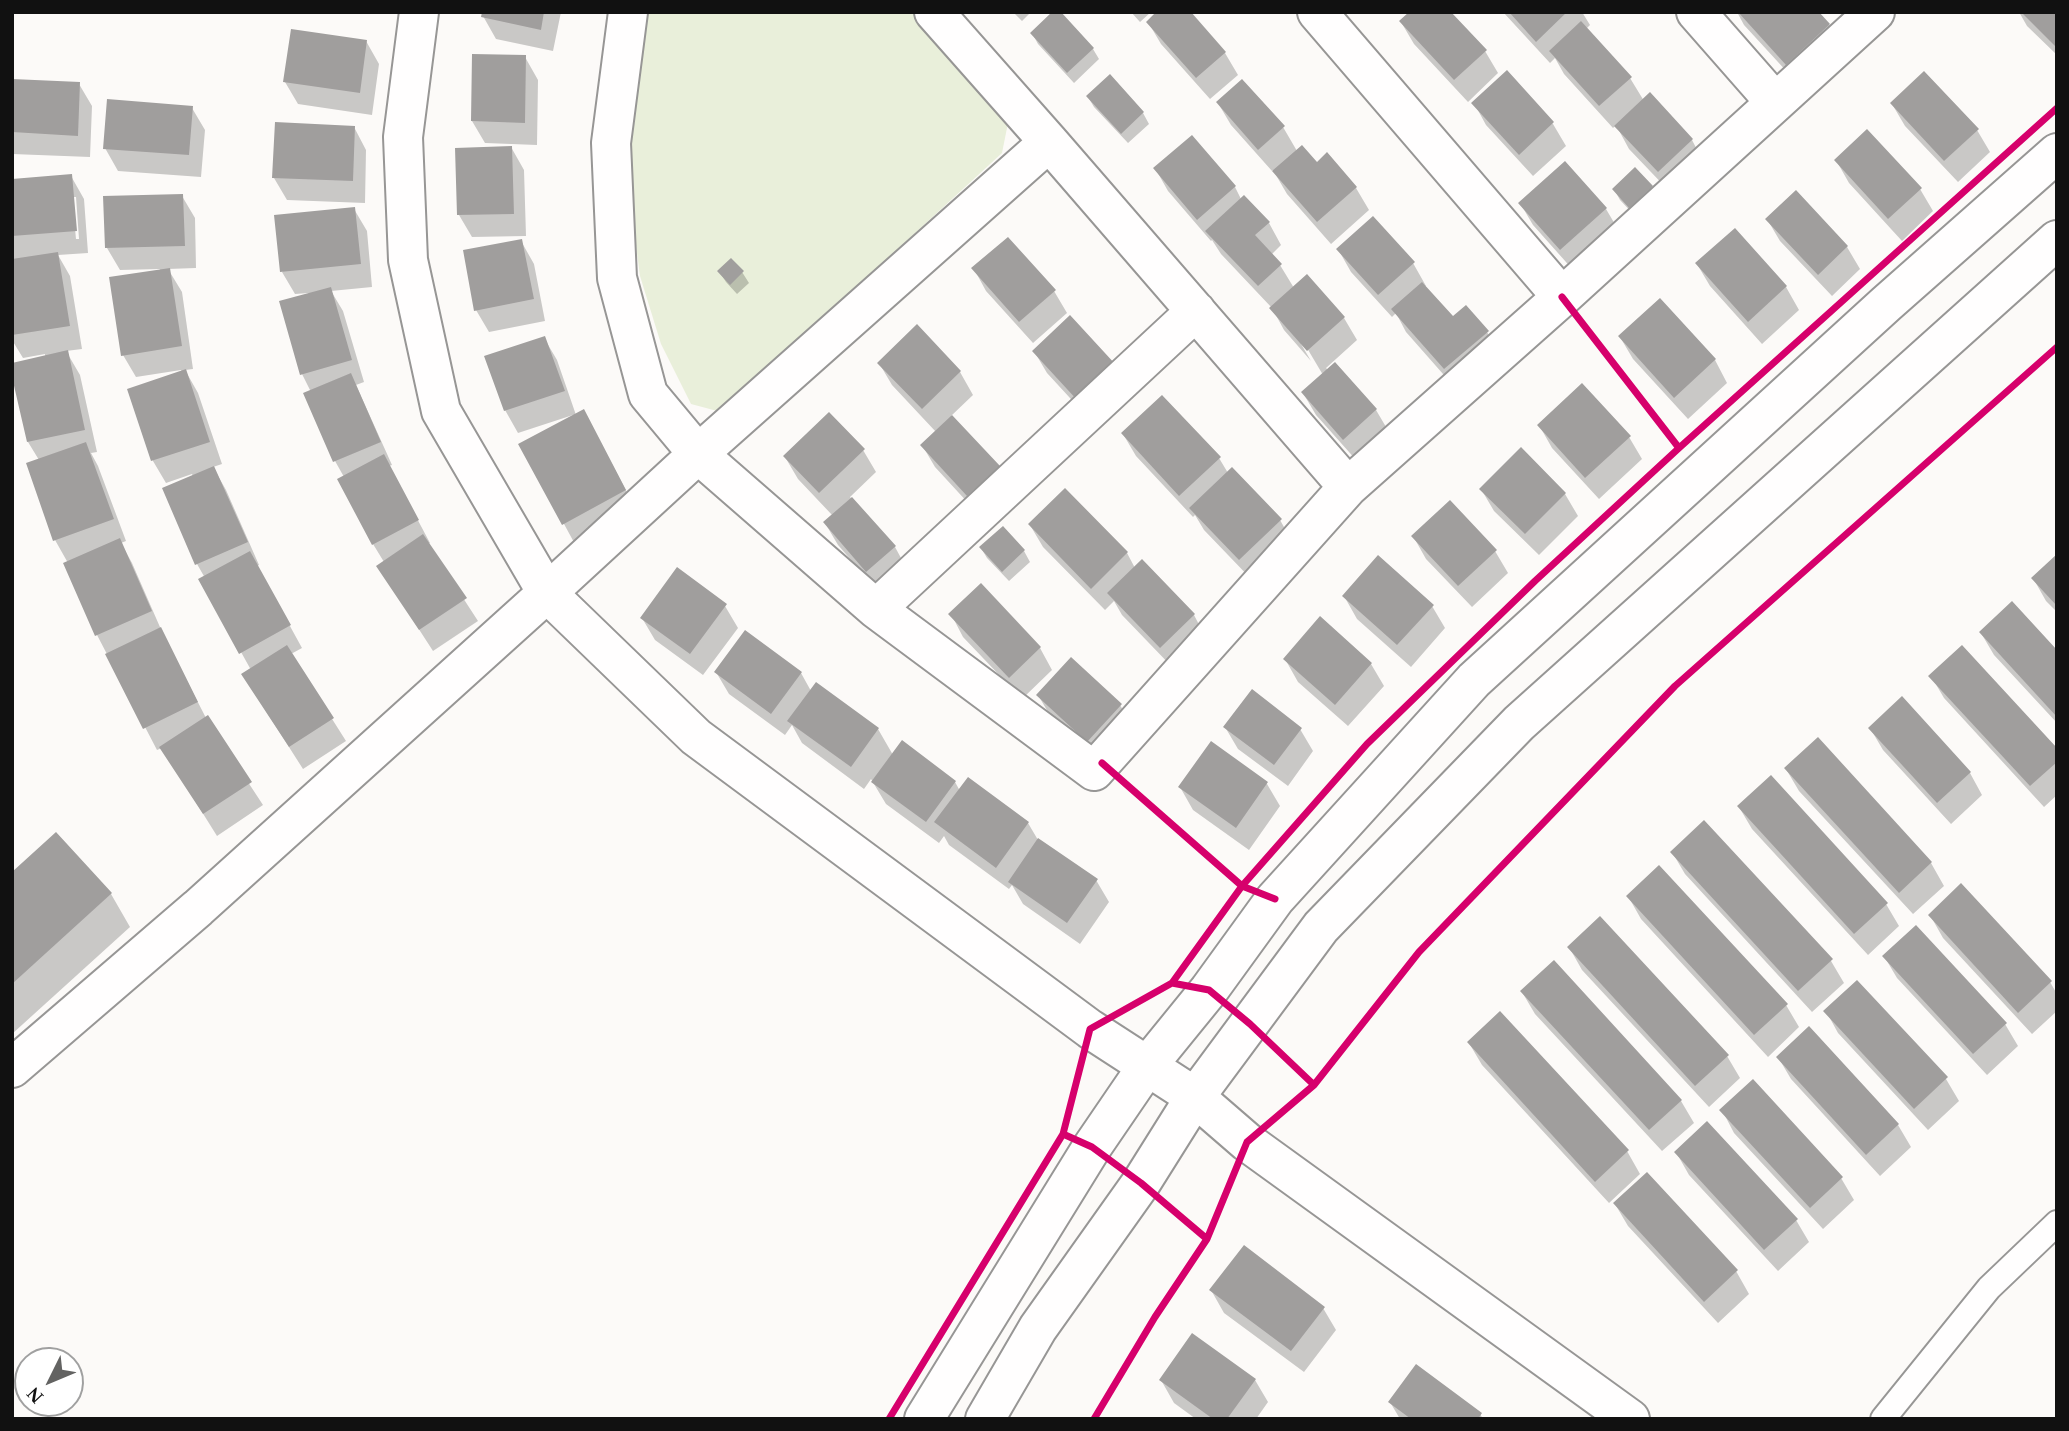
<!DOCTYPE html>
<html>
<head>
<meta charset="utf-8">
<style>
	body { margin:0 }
	#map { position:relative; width:2069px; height:1431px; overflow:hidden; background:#fcfaf8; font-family:Georgia,serif }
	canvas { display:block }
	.frame { position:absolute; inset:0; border:14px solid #111; pointer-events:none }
	.north { position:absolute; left:14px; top:1347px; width:70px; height:70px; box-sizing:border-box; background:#fff; border:2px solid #a0a0a0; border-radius:50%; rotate:227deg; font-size:19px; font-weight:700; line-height:28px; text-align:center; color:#111 }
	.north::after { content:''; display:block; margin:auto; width:24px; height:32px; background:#636362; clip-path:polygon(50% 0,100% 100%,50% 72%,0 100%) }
</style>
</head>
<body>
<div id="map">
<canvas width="2069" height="1431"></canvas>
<div class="frame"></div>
<div class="north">N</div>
</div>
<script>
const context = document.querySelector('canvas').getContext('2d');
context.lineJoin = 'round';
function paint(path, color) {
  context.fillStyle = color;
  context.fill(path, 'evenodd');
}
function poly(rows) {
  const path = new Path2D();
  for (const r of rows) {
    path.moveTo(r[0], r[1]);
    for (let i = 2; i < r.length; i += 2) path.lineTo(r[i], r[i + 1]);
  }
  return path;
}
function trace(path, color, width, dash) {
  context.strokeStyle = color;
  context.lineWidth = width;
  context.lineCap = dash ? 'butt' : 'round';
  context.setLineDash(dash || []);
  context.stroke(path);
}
paint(poly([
	[648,12,913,12,1008,123,1002,153,721,412,691,404,661,344,640,276,630,200,628,123]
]), '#e9efda');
paint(poly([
	[484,12,561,12,553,51,496,39,483,16],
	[1013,12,1031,12,1022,21],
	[1131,12,1151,12,1140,22],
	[1503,12,1582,12,1590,25,1586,29,1630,78,1644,101,1692,140,1704,163,1671,193,1629,149,1616,125,1613,128,1564,74,1555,58,1550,63],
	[1737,12,1817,12,1829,25,1842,48,1800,86,1744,25],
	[2019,12,2057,12,2057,55,2027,26],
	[1148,22,1225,53,1238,75,1210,99,1161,44],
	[1401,22,1485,51,1498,73,1468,102,1414,44],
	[1032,33,1093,49,1099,59,1074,83,1038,44],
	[366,41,379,64,372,115,298,104,285,82],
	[525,57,538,80,537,145,485,143,472,121],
	[1506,73,1553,124,1566,146,1533,176,1486,125,1474,103],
	[12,81,79,84,92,106,90,157,12,154],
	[1088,97,1143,113,1149,124,1128,143,1094,107],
	[1218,103,1283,127,1297,151,1356,188,1369,210,1331,244,1287,194,1273,170,1272,171,1231,125],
	[1892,104,1977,130,1990,152,1958,182,1905,126],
	[192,108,205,130,201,177,118,171,105,148],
	[354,127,366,150,365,203,287,200,274,178],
	[1192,137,1235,187,1241,199,1269,223,1281,245,1271,255,1280,265,1294,288,1344,318,1357,340,1326,368,1328,370,1335,364,1376,410,1389,432,1357,461,1316,415,1303,393,1323,375,1304,343,1301,344,1311,361,1284,330,1272,308,1221,254,1212,240,1211,241,1168,191,1155,168],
	[511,147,524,170,526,236,472,237,459,215],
	[1836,160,1920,189,1933,211,1902,241,1849,183],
	[71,176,84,199,88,253,58,255,70,276,82,349,66,351,80,375,97,452,91,453,98,466,126,541,121,543,132,563,163,634,206,718,263,805,217,836,162,748,157,750,97,635,65,564,68,563,55,540,39,460,28,442,45,357,45,354,23,358,12,340,12,181],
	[72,197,76,197,79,239,76,239],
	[1651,187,1658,197,1636,217,1620,200,1614,189],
	[182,196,195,218,196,268,168,269,182,292,193,369,185,370,198,393,222,464,213,467,226,490,259,565,257,566,302,648,291,654,346,741,303,769,243,675,251,670,201,580,205,578,197,564,164,489,193,477,192,474,166,483,153,461,130,390,182,372,181,370,136,377,123,355,160,269,120,270,107,248],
	[1520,203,1606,209,1619,231,1574,271,1533,225],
	[354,209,367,231,372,287,331,291,343,311,364,382,356,385,392,465,389,466,430,543,428,544,478,621,433,651,378,566,384,562,373,544,344,477,335,461,311,392,302,374,309,293,295,294,282,272],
	[1767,219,1847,247,1860,269,1832,296,1780,241],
	[1735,230,1786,287,1799,310,1762,344,1710,286,1697,264],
	[521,241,534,264,545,321,489,332,476,310],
	[1338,249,1413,263,1426,286,1424,287,1453,319,1487,332,1500,354,1458,391,1406,332,1396,313,1392,317,1351,272],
	[974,269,1054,291,1067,313,1033,343,986,291],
	[719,271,742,272,749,283,737,294,726,282],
	[1660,301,1715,360,1727,383,1688,419,1633,359,1620,337],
	[1070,318,1092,422,1047,373,1034,351],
	[917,327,960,372,973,395,951,416,998,467,1011,489,981,517,935,467,922,445,936,432,892,385,879,363],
	[544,338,557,360,576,415,596,434,638,513,576,546,521,445,574,417,573,415,518,433,505,410],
	[1539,425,1629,437,1642,459,1599,499,1552,448],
	[1123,434,1219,458,1228,473,1280,520,1293,543,1253,581,1204,530,1195,515,1193,517,1136,456],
	[863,450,876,472,850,497,895,547,907,569,880,593,838,545,825,523,833,516,798,479,785,457],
	[1481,489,1565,494,1578,516,1539,555,1494,511],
	[1065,490,1127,553,1135,568,1194,615,1206,638,1174,669,1122,615,1114,601,1105,610,1043,547,1030,525],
	[1413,536,1495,551,1508,573,1472,607,1426,559],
	[981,548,1024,551,1030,562,1009,581,987,558],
	[2057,557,2057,612,2046,601,2033,578],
	[1344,596,1432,606,1445,628,1411,667,1357,619],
	[725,606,738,628,703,675,655,640,642,618],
	[951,614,1040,648,1052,670,1022,699,963,637],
	[1981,633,2057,653,2057,723,1994,655],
	[1285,659,1371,664,1384,686,1348,726,1298,682],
	[716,672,801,673,811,691,878,729,893,755,955,782,960,791,1028,823,1038,840,1096,880,1109,902,1080,944,1023,904,1012,885,1009,889,949,845,944,836,939,843,886,804,871,779,864,789,802,743,792,725,785,735,729,694],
	[1931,676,2057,750,2057,795,2044,807,1944,698],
	[1038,695,1120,705,1133,727,1101,763,1051,717],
	[1225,727,1300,729,1313,751,1288,786,1238,749],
	[1870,728,1970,773,1982,795,1951,824,1883,750],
	[1818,740,1931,863,1944,886,1913,914,1799,791,1786,769],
	[1211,744,1267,784,1280,806,1249,850,1193,810,1180,787],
	[1739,807,1886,904,1899,926,1868,955,1752,829],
	[1672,852,1831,961,1844,983,1812,1012,1685,874],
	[12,874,111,894,130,927,12,1034],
	[1628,896,1786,1005,1799,1027,1768,1057,1641,919],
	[1930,915,2050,982,2057,994,2057,1011,2032,1034,1943,938],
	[1569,947,1727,1056,1740,1078,1709,1107,1582,970],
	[1884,956,2005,1024,2018,1046,1987,1075,1897,978],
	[1522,992,1681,1101,1694,1123,1662,1151,1535,1014],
	[1826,1011,1946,1079,1959,1101,1928,1130,1838,1033],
	[1469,1043,1627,1151,1640,1174,1609,1203,1482,1065],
	[1778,1057,1898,1125,1911,1147,1880,1176,1791,1079],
	[1722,1110,1841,1178,1854,1200,1823,1229,1734,1133],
	[1676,1152,1796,1220,1809,1242,1778,1271,1689,1175],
	[1615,1204,1736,1271,1749,1294,1718,1323,1628,1226],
	[1211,1290,1323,1308,1336,1330,1304,1372,1224,1313],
	[1161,1380,1255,1380,1268,1402,1256,1419,1196,1419,1174,1403],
	[1390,1402,1480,1414,1483,1419,1400,1419]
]), '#0003');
paint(poly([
	[482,12,544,12,541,30,481,17],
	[1052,12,1061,12,1094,48,1067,73,1030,33],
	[1156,12,1191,12,1226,52,1196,78,1146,22],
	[1409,12,1451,12,1487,50,1454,80,1399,21],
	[1509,12,1567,12,1536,42],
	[1738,12,1819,12,1830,24,1786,65],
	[2021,12,2057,12,2057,48],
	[1581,21,1632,77,1599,106,1549,51],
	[291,29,367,40,360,93,283,82],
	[472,54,526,55,525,123,471,121],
	[1507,70,1554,122,1519,155,1471,103],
	[1924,71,1979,129,1944,161,1890,103],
	[1110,74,1144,112,1121,134,1086,96],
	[12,79,80,82,78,136,12,132],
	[1242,79,1285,126,1258,150,1216,102],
	[1650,92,1693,139,1658,172,1614,126],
	[107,99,193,106,189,155,103,149],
	[275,122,355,126,353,181,272,178],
	[1867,129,1922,188,1888,219,1834,160],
	[1192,135,1236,186,1197,220,1153,168],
	[1302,145,1317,162,1327,152,1357,187,1317,222,1272,171],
	[512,146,514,214,457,215,455,148],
	[1565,161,1607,208,1560,250,1518,203],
	[1635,167,1653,186,1629,208,1612,189],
	[72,174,77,231,12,236,12,179],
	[1796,190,1848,246,1818,275,1765,219],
	[183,194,185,246,105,248,103,196],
	[1244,195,1270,222,1255,235,1282,264,1258,286,1205,231],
	[355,207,361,264,280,272,274,215],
	[1373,216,1415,262,1378,295,1336,249],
	[1735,228,1787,286,1748,322,1695,263],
	[1008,237,1056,290,1019,322,971,268],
	[522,239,534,299,474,311,463,250],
	[58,252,70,326,12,335,12,259],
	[731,258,744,271,730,285,717,271],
	[170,268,182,346,121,356,109,277],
	[1307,274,1345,317,1307,351,1269,308],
	[1422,282,1453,316,1466,305,1489,331,1444,369,1391,309],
	[331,287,352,360,300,375,279,301],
	[1660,298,1716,359,1674,398,1618,336],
	[1070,315,1116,365,1078,401,1032,351],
	[917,324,961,371,922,409,877,363],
	[545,336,565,391,504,411,484,356],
	[68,350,85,430,27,442,12,377,12,363],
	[1335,362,1377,409,1343,440,1301,392],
	[186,369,210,442,151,461,127,389],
	[351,373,381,442,333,462,303,393],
	[1582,383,1631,436,1585,478,1537,425],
	[1162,395,1221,457,1179,496,1121,433],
	[584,409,626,490,562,525,518,444],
	[829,412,865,449,819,493,783,456],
	[952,415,1000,466,967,496,920,445],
	[86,442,114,519,53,541,26,463],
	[1521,447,1566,493,1525,534,1479,489],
	[384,454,419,520,372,545,337,479],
	[214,466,248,542,195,565,162,488],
	[1232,467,1282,519,1239,560,1189,508],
	[1065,488,1128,552,1091,589,1028,524],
	[852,497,896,546,866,572,823,522],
	[1450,500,1497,550,1458,586,1411,536],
	[1003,526,1025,550,1002,572,979,547],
	[423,534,467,598,419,630,376,566],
	[120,538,152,611,95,636,63,563],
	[250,551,291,625,239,654,198,579],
	[2057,554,2057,606,2031,578],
	[1378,555,1434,605,1397,645,1342,596],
	[1142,559,1195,614,1160,648,1107,593],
	[677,567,727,604,690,654,640,618],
	[981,583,1041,647,1009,678,948,614],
	[2012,601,2057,650,2057,717,1979,632],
	[1320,616,1372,663,1335,705,1283,659],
	[161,627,198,702,143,729,105,654],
	[745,630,802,672,771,714,714,672],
	[287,645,334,718,289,747,241,674],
	[1962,645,2057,748,2057,762,2030,786,1928,676],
	[1071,657,1122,704,1087,742,1036,695],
	[816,682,879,728,851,767,787,721],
	[1252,689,1302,728,1274,765,1223,727],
	[1902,696,1971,772,1937,803,1868,728],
	[208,715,252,782,203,814,159,747],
	[1818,737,1932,862,1899,893,1784,768],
	[902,740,956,781,926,822,871,782],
	[1211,741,1268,782,1236,828,1178,787],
	[1771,775,1888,903,1854,934,1737,806],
	[968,777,1029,822,996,868,934,822],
	[1704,820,1833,959,1798,991,1670,852],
	[56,832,112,893,12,984,12,872],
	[1038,838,1098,879,1067,923,1008,882],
	[1659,865,1788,1004,1754,1035,1626,896],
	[1961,883,2052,981,2018,1013,1928,915],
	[1600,916,1729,1055,1695,1086,1567,947],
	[1916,925,2007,1023,1973,1054,1882,956],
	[1554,960,1682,1100,1649,1130,1520,991],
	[1857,980,1948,1077,1914,1109,1823,1011],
	[1500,1011,1629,1150,1595,1182,1467,1042],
	[1809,1026,1899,1124,1866,1155,1776,1057],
	[1753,1079,1843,1177,1810,1208,1719,1110],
	[1707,1121,1798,1219,1764,1250,1674,1152],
	[1647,1172,1738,1270,1704,1302,1613,1203],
	[1244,1245,1325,1307,1291,1351,1209,1290],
	[1192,1333,1256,1379,1227,1419,1213,1419,1159,1380],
	[1416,1364,1482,1413,1478,1419,1411,1419,1388,1402]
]), '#a09e9d');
const service = poly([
	[1883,1419,1989,1288,2057,1223]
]);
const minor = poly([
	[628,12,611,143,617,278,648,394,698,454,876,609,1094,771,1348,487,1562,297,1875,12],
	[934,12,1049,142,1348,487],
	[1317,12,1562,297],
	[1696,12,1775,102],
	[876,609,1196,311],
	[12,1068,198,908,547,593,698,454,1049,142]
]);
const tertiary = poly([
	[419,12,403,137,408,260,441,411,547,593,696,737,1090,1029,1195,1097,1247,1142,1630,1419],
	[924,1419,1092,1147,1148,1065,1209,990,1275,899,1474,680,1886,304,2057,153],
	[985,1419,1038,1328,1141,1183,1195,1097,1321,927,1519,723,2057,240]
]);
trace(service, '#979695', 28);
trace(minor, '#979695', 42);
trace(tertiary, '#979695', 42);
trace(service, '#fffefe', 24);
trace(minor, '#fffefe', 38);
trace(tertiary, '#fffefe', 38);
trace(poly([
	[1562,297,1679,448],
	[1102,763,1242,886,1275,899],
	[1172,983,1209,990,1250,1024,1314,1085],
	[1063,1134,1092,1147,1141,1183,1207,1239],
	[889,1419,1063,1134,1090,1029,1172,983,1242,886,1367,744,1535,581,1679,448,2057,108],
	[1094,1419,1155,1317,1207,1239,1247,1142,1314,1085,1419,952,1675,686,2057,347]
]), '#d6006c', 7);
</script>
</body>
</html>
